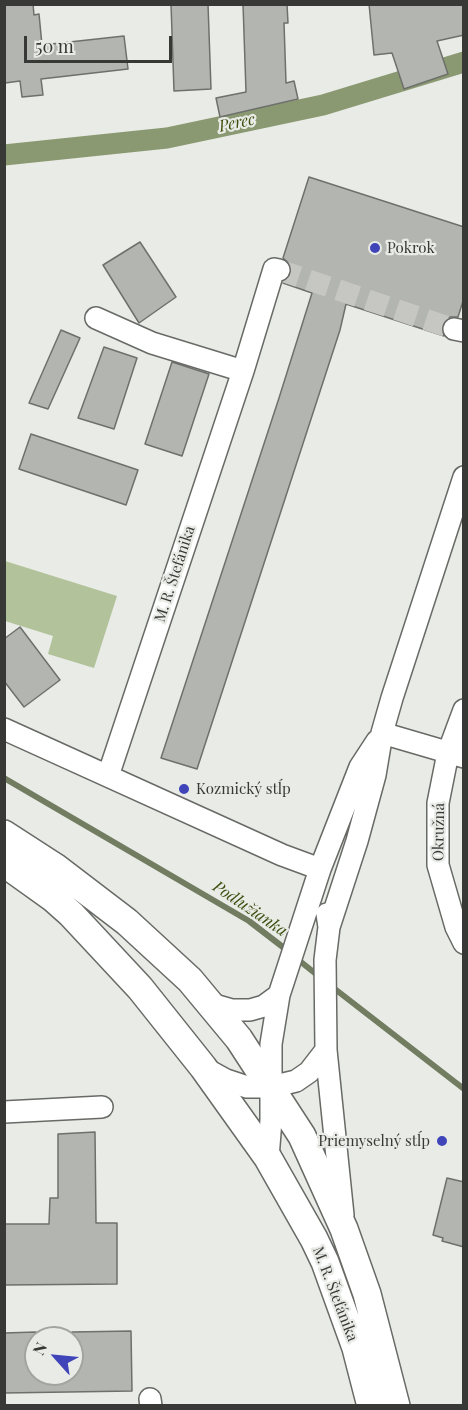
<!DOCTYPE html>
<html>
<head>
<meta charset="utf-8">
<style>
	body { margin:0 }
	#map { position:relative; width:468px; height:1410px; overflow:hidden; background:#e9ebe6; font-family:"Playfair Display",serif }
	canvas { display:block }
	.frame { position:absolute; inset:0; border:6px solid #383937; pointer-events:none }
	.north { position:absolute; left:24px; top:1326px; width:60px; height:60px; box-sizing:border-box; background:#e9ebe6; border:2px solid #a2a4a0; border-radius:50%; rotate:297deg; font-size:16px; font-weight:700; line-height:24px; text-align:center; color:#383937 }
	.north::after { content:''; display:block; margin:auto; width:21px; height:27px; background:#3f44b8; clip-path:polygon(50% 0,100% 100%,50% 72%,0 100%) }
	.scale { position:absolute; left:24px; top:36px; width:148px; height:27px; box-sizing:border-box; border:3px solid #383937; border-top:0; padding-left:8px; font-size:18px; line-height:21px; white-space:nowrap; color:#383937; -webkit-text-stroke:4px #e9ebe6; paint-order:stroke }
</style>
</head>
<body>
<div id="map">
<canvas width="468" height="1410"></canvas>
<div class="frame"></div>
<div class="north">N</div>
<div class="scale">50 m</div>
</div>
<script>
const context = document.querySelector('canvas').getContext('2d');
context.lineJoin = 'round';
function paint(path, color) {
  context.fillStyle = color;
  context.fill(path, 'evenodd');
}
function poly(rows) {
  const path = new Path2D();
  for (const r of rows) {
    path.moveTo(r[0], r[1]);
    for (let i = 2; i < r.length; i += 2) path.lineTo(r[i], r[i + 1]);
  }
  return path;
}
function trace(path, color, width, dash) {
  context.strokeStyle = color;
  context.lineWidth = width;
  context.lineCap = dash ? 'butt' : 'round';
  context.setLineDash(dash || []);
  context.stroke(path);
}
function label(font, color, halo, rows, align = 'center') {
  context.font = font + ' "Playfair Display",serif';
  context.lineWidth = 4.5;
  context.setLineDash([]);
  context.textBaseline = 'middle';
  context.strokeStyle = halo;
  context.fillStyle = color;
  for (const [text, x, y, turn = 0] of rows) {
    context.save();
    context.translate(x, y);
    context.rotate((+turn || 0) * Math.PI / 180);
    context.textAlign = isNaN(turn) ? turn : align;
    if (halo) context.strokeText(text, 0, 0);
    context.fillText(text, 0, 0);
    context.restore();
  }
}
paint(poly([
	[5,561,117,596,94,668,48,654,53,636,5,621]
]), '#b2c29a');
trace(poly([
	[4,778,249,921,288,951],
	[296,958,321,978],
	[331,986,464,1089]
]), '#717c60', 6);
trace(poly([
	[4,155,167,138,323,105,464,62]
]), '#8a9971', 21);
const building = poly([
	[4,4,33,4,34,15,39,14,42,45,124,36,128,69,41,79,43,95,22,97,20,81,5,83,4,4],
	[171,4,208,4,211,89,174,91,171,4],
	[243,4,287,4,288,23,284,23,286,83,294,81,298,99,220,117,216,98,246,92,243,4],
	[369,4,464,4,464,35,437,41,448,74,404,89,392,53,374,55,369,4],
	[309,177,464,227,464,298,458,317,450,317,444,321,441,327,444,336,346,304,340,330,197,769,161,758,279,398,312,293,283,283,292,272,291,265,283,258,309,177],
	[140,242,176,297,139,323,103,265,140,242],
	[61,330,80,338,48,409,29,403,61,330],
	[104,347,137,358,114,429,78,418,104,347],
	[172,362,209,374,182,456,145,444,172,362],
	[31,434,138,470,126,505,19,469,31,434],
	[20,627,60,680,24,707,4,681,4,639,20,627],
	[95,1132,96,1223,117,1223,117,1284,4,1285,4,1224,49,1224,50,1198,58,1198,58,1134,95,1132],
	[447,1178,464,1182,464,1247,442,1241,443,1238,433,1235,447,1178],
	[131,1331,132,1391,4,1393,4,1333,36,1332,36,1374,72,1374,72,1332,131,1331]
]);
paint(building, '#b3b5b0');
trace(building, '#6e706b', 1.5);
trace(poly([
	[279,270,454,329]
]), '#c6c7c3', 21, [21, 10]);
const minor = poly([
	[96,318,152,343,243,371],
	[454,329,464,331],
	[464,710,448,753,438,803,438,865,456,927,464,943],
	[4,729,282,855,320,869],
	[382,733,464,757],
	[108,776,243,371,274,269,279,270],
	[327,914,329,927,325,960,326,1050,343,1215],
	[329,927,357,841,375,775,382,733,392,698,464,477],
	[211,1004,232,1010,250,1010,264,1006,279,995],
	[204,1068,226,1080,247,1087,271,1087,296,1081,309,1072,326,1050],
	[4,1112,102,1107],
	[268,1158,271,1120,271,1044,279,995,320,869,360,767,377,741],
	[150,1399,151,1406]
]);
const major = poly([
	[4,834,55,867,127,922,190,980,239,1039,302,1136,344,1229,367,1294,396,1406],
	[4,863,53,898,71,914,140,988,203,1067,268,1158,314,1239,325,1262,356,1348,371,1406]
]);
trace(minor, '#686a66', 24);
trace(major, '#686a66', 30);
trace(minor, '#fff', 21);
trace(major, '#fff', 27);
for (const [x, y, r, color] of [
	[375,248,6,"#3f44b8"],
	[184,789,6,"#3f44b8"],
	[442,1141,6,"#3f44b8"]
]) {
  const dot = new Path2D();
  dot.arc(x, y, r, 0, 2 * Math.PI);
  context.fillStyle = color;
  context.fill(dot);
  trace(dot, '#e9ebe6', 2);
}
label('15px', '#383937', '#e9ebe6', [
	["Pokrok",387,248],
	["Kozmický stĺp",196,789],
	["Priemyselný stĺp",430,1141,"right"]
], 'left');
label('15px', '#383937', '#e9ebe6', [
	["M. R. Štefánika",175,574,-72],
	["Okružná",439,832,-89],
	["M. R. Štefánika",335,1294,69]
]);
label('italic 16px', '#3a4d0d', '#e9ebe6', [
	["Perec",237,123,-12],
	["Podlužianka",250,909,34]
]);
</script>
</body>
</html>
